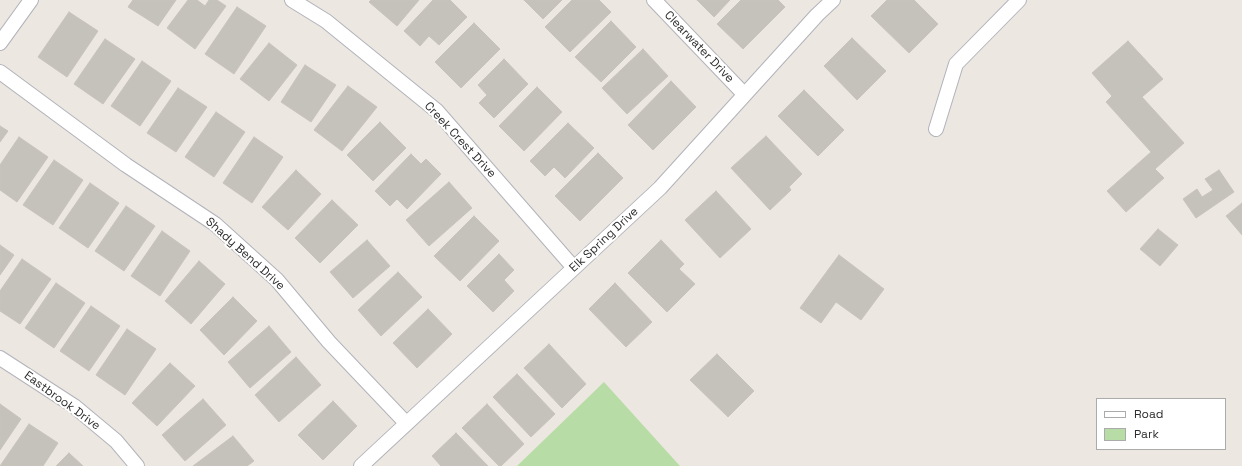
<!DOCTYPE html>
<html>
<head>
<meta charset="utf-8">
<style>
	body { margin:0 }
	#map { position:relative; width:1242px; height:466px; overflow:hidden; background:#ece7e1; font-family:"Space Grotesk",sans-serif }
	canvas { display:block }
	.legend { position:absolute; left:1096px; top:398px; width:130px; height:52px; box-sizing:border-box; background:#fff; border:1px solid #ababab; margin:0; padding:5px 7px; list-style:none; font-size:12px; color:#2d2d2d }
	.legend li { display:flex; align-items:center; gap:8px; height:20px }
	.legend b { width:20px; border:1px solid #ababab }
</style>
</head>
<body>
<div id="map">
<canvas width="1242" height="466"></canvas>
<ul class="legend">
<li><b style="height:5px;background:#fff"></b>Road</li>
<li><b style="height:11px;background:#b8dca5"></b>Park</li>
</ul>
</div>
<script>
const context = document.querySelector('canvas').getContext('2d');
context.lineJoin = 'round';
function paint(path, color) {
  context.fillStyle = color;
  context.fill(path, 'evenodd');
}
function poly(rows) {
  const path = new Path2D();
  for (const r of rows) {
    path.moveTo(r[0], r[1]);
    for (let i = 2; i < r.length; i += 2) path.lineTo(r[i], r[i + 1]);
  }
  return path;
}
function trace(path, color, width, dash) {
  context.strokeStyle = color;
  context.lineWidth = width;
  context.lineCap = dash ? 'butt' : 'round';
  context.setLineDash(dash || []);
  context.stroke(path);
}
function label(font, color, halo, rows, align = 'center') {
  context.font = font + ' "Space Grotesk",sans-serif';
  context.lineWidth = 4;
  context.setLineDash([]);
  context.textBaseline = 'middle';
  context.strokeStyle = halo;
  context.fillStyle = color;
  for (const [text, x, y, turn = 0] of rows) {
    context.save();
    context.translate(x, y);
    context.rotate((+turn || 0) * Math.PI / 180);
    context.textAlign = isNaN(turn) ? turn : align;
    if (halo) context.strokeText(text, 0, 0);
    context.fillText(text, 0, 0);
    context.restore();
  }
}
paint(poly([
	[604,382,680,466,517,466]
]), '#b8dca5');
const building = poly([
	[133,0,176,0,158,26,128,7,133,0],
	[188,0,197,0,205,6,209,0,217,0,226,6,195,49,167,28,188,0],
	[371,0,419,0,397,26,369,2,371,0],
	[433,0,450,0,467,17,439,45,429,36,420,46,404,31,433,0],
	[524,0,562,0,543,19,524,0],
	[572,0,599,0,611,12,570,52,545,27,572,0],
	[697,0,730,0,714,17,697,0],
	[741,0,778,0,785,7,743,49,717,24,741,0],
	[887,0,914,0,938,24,909,53,871,16,887,0],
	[237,7,266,26,234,74,205,54,237,7],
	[69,12,98,31,67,77,38,57,69,12],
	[611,21,636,47,601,82,575,57,611,21],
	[474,23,500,49,461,88,435,62,474,23],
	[852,38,886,71,857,100,824,66,852,38],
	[105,39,135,59,103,104,74,84,105,39],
	[1128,41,1163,79,1142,97,1184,143,1155,169,1164,178,1126,212,1107,191,1151,152,1106,102,1112,96,1092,73,1128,41],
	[269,43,297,65,269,101,240,79,269,43],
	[643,49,668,76,627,114,602,88,643,49],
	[504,59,528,84,494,118,479,103,487,95,478,85,504,59],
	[142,61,171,81,140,126,111,106,142,61],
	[305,65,336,85,311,122,281,102,305,65],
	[671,81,696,107,653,150,628,125,671,81],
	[348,86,377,107,342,151,314,130,348,86],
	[537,87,562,112,524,151,499,126,537,87],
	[178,88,207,107,176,152,147,133,178,88],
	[804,90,844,130,818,156,778,116,804,90],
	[216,112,245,132,214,177,185,157,216,112],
	[380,122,406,148,373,181,347,155,380,122],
	[568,123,594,148,565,178,554,167,545,176,530,161,568,123],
	[0,126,8,131,0,142,0,126],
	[766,136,802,174,789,187,791,190,770,210,731,168,766,136],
	[19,137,48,157,17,202,0,190,0,165,19,137],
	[254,137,283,157,252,203,223,183,254,137],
	[598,153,623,178,580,221,555,196,598,153],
	[411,154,421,164,426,159,441,174,407,209,397,199,390,206,375,191,411,154],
	[54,160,83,180,53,225,23,205,54,160],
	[296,170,321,194,288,230,262,207,296,170],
	[1219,170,1234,192,1196,218,1183,199,1197,189,1202,197,1213,190,1205,179,1219,170],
	[449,182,472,208,429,246,406,220,449,182],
	[90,183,119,203,88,248,59,228,90,183],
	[716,191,751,229,720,258,685,220,716,191],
	[332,200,358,225,320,263,295,238,332,200],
	[1242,203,1242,235,1226,216,1242,203],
	[126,206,155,226,124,271,95,251,126,206],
	[474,216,499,241,460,281,434,256,474,216],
	[1158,229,1178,245,1160,266,1140,249,1158,229],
	[162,231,190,251,160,296,131,276,162,231],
	[367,240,390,266,353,298,330,272,367,240],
	[661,240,684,264,679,269,695,284,667,312,628,273,661,240],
	[0,245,14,255,0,275,0,245],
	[499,254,514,270,504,280,514,291,493,312,467,286,499,254],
	[839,255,884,289,861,320,836,302,821,323,800,308,839,255],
	[22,259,51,279,20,324,0,311,0,291,22,259],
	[199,261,225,284,191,324,165,301,199,261],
	[398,272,422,297,381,336,358,310,398,272],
	[56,283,85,303,54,348,25,328,56,283],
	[615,283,652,322,626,347,589,309,615,283],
	[233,297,257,321,224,355,200,330,233,297],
	[91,306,120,326,89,371,60,351,91,306],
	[428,309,452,334,417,368,393,343,428,309],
	[269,326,291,352,250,388,228,362,269,326],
	[127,329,156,349,125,395,96,375,127,329],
	[549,344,586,384,562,408,524,368,549,344],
	[717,354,754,391,728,417,690,380,717,354],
	[296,357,321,385,279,422,255,395,296,357],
	[170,363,195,386,157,426,132,403,170,363],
	[517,374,555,414,531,437,493,397,517,374],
	[203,399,226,425,185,461,162,435,203,399],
	[333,401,357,426,323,460,298,435,333,401],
	[0,404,21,419,0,450,0,404],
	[487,404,524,444,501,466,499,466,462,428,487,404],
	[29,424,58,443,43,466,0,466,29,424],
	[456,433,488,466,441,466,432,456,456,433],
	[233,436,254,461,247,466,193,466,233,436],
	[69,453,83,466,56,466,69,453]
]);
paint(building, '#c5c2bc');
trace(building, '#c8c3bb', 1);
const street = poly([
	[292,0,326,21,437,111,574,268],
	[654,0,744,94],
	[0,43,31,0],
	[0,72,126,165,215,224,277,280,329,342,406,423],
	[936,129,956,64,1019,0],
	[0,358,74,406,116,441,137,466],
	[361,466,660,188,817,15,833,0]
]);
trace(street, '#b2b3bb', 16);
trace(street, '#fff', 14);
label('12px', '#2d2d2d', '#fff', [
	["Clearwater Drive",699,47,46],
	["Creek Crest Drive",460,140,47],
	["Elk Spring Drive",604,240,-43],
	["Shady Bend Drive",245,254,42],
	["Eastbrook Drive",62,401,36]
]);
</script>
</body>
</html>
